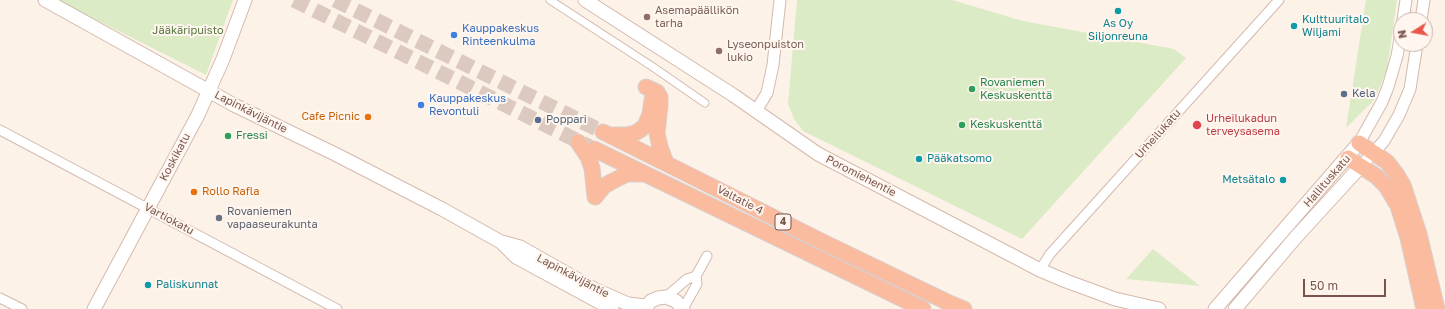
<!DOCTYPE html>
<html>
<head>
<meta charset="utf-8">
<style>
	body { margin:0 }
	#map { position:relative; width:1445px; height:309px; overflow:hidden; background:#fdf2e8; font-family:"Golos Text",sans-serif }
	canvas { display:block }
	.north { position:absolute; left:1393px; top:12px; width:40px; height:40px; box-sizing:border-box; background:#fff6ef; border:1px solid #c9b5ad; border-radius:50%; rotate:259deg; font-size:11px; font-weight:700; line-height:16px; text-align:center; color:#78544b }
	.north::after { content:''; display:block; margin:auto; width:14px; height:18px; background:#e8584b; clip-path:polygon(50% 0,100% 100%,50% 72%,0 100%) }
	.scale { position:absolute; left:1303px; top:279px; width:83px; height:18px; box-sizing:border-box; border:2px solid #78544b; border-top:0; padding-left:5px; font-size:12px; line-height:14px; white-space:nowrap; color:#78544b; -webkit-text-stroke:3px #fff6ef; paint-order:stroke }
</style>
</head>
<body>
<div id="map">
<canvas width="1445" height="309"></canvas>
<div class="north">N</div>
<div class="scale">50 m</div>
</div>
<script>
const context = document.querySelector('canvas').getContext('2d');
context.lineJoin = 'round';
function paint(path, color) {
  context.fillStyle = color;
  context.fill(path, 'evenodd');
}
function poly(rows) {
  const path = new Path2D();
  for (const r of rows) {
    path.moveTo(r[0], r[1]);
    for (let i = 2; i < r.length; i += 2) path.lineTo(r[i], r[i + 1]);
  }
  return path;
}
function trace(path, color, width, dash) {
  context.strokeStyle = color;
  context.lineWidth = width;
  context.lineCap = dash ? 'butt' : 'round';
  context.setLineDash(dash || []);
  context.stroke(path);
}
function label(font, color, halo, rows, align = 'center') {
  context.font = font + ' "Golos Text",sans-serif';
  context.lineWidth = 4;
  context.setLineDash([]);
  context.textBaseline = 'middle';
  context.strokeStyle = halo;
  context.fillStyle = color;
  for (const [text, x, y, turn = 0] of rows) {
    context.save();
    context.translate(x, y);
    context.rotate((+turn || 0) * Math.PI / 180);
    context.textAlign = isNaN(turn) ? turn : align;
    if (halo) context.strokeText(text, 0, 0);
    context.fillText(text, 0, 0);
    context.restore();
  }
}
paint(poly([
	[57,0,233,0,206,75],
	[797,0,952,0,1023,21,1174,49,1186,58,1022,239,803,131,794,119,788,104],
	[1366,0,1397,0,1387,69,1375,99,1346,128],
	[1153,249,1200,286,1126,279]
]), '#daebc5');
trace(poly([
	[294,0,590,147],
	[335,0,603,132]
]), '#dccac1', 15, [15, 8]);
const pedestrian = poly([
	[550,0,653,67,705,103]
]);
const minor = poly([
	[0,130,337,309],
	[1040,270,1050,254,1279,0],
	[666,297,687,279,696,276],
	[0,298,22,309],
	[683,309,697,284,696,276,707,256]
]);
const tertiary = poly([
	[1403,20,1406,0],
	[1421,20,1424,0],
	[756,111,767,93,773,65,780,0],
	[1359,143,1382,102,1388,87,1397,56,1401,33],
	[1361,166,1384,141,1399,115,1410,89,1417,44]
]);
const secondary = poly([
	[45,0,234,105,337,155,442,209,501,242,516,257,612,309],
	[585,0,733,95,818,154,1040,270,1066,281,1115,299,1159,309],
	[502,242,520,247,594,289,628,304,646,306],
	[94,309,198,115,223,59,245,0],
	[644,309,651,301,658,298,666,297,676,301,683,309],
	[1215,309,1359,143],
	[1235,309,1296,237,1361,166]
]);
const trunk = poly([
	[646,87,657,92,660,97,660,105,657,133,660,147,666,163],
	[603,132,825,243,947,302,964,309],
	[610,135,627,135,635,133,640,130,645,126,650,114,652,100],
	[578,142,588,157,592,168,595,197],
	[1359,143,1387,162,1397,175,1403,185,1419,234,1437,309],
	[594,149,923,309],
	[1348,158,1376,176,1386,186,1398,206,1408,238,1424,309],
	[595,197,604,186,611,182,627,174,643,174]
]);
trace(pedestrian, '#d2bab0', 9);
trace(minor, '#d2bab0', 11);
trace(tertiary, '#d2bab0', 13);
trace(secondary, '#d5b9ad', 15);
trace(trunk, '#d9cfcd', 17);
trace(pedestrian, '#fff', 7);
trace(minor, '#fff', 9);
trace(tertiary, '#fff', 11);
trace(secondary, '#fff', 13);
trace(trunk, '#fabb9f', 15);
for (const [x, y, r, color] of [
	[1118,11,4,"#0f9aa8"],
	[647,17,4,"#8d6e63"],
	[1294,26,4,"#0f9aa8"],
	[454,35,4,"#3f7fe0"],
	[719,51,4,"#8d6e63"],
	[972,89,4,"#2e9e5b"],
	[1344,94,4,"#5c6f8a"],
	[421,105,4,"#3f7fe0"],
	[368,117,4,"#e8710a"],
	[538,120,4,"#5c6f8a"],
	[962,125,4,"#2e9e5b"],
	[1197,125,5,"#e0444e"],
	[228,136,4,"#2e9e5b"],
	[919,159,4,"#0f9aa8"],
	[1283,180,4,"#0f9aa8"],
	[194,192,4,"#e8710a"],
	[219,218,4,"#6b7280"],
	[148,285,4,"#0f9aa8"]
]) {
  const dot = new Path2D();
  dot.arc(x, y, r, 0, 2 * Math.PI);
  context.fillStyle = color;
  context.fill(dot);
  trace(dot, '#fff6ef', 1.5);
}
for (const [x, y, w] of [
	[783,222,16]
]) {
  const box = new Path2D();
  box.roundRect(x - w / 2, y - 8, w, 16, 3);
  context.fillStyle = '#fff6ef';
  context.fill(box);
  trace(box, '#78544b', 1);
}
label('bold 10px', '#78544b', null, [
	["4",783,222]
]);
label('11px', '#785e54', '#fff6ef', [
	["Asemapäällikön",655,11],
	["tarha",655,24],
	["Lyseonpuiston",727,45],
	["lukio",727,58]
], 'left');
label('11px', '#0d838f', '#fff6ef', [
	["Kulttuuritalo",1302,20],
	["Wiljami",1302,33],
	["As Oy",1118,24,"center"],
	["Siljonreuna",1118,37,"center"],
	["Pääkatsomo",927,159],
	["Metsätalo",1275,180,"right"],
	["Paliskunnat",156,285]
], 'left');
label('11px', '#366cbe', '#fff6ef', [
	["Kauppakeskus",462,29],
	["Rinteenkulma",462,42],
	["Kauppakeskus",429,99],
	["Revontuli",429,112]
], 'left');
label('11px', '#587840', '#fff6ef', [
	["Jääkäripuisto",188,31]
]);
label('11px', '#27864d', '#fff6ef', [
	["Rovaniemen",980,83],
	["Keskuskenttä",980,96],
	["Keskuskenttä",970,125],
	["Fressi",236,136]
], 'left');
label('11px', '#4e5e75', '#fff6ef', [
	["Kela",1352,94],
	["Poppari",546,120]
], 'left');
label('11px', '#78544b', '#fff6ef', [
	["Lapinkävijäntie",251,112,27],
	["Urheilukatu",1158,134,-48],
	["Koskikatu",175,157,-62],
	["Poromiehentie",861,176,27],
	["Hallituskatu",1327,181,-49],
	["Valtatie 4",740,200,27],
	["Vartiokatu",169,219,28],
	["Lapinkävijäntie",573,276,28]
]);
label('11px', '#c56008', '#fff6ef', [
	["Cafe Picnic",360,117],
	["Rollo Rafla",202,192,"left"]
], 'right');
label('11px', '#be3a42', '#fff6ef', [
	["Urheilukadun",1206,119],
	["terveysasema",1206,132]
], 'left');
label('11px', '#5b616d', '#fff6ef', [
	["Rovaniemen",227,212],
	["vapaaseurakunta",227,225]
], 'left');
</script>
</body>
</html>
